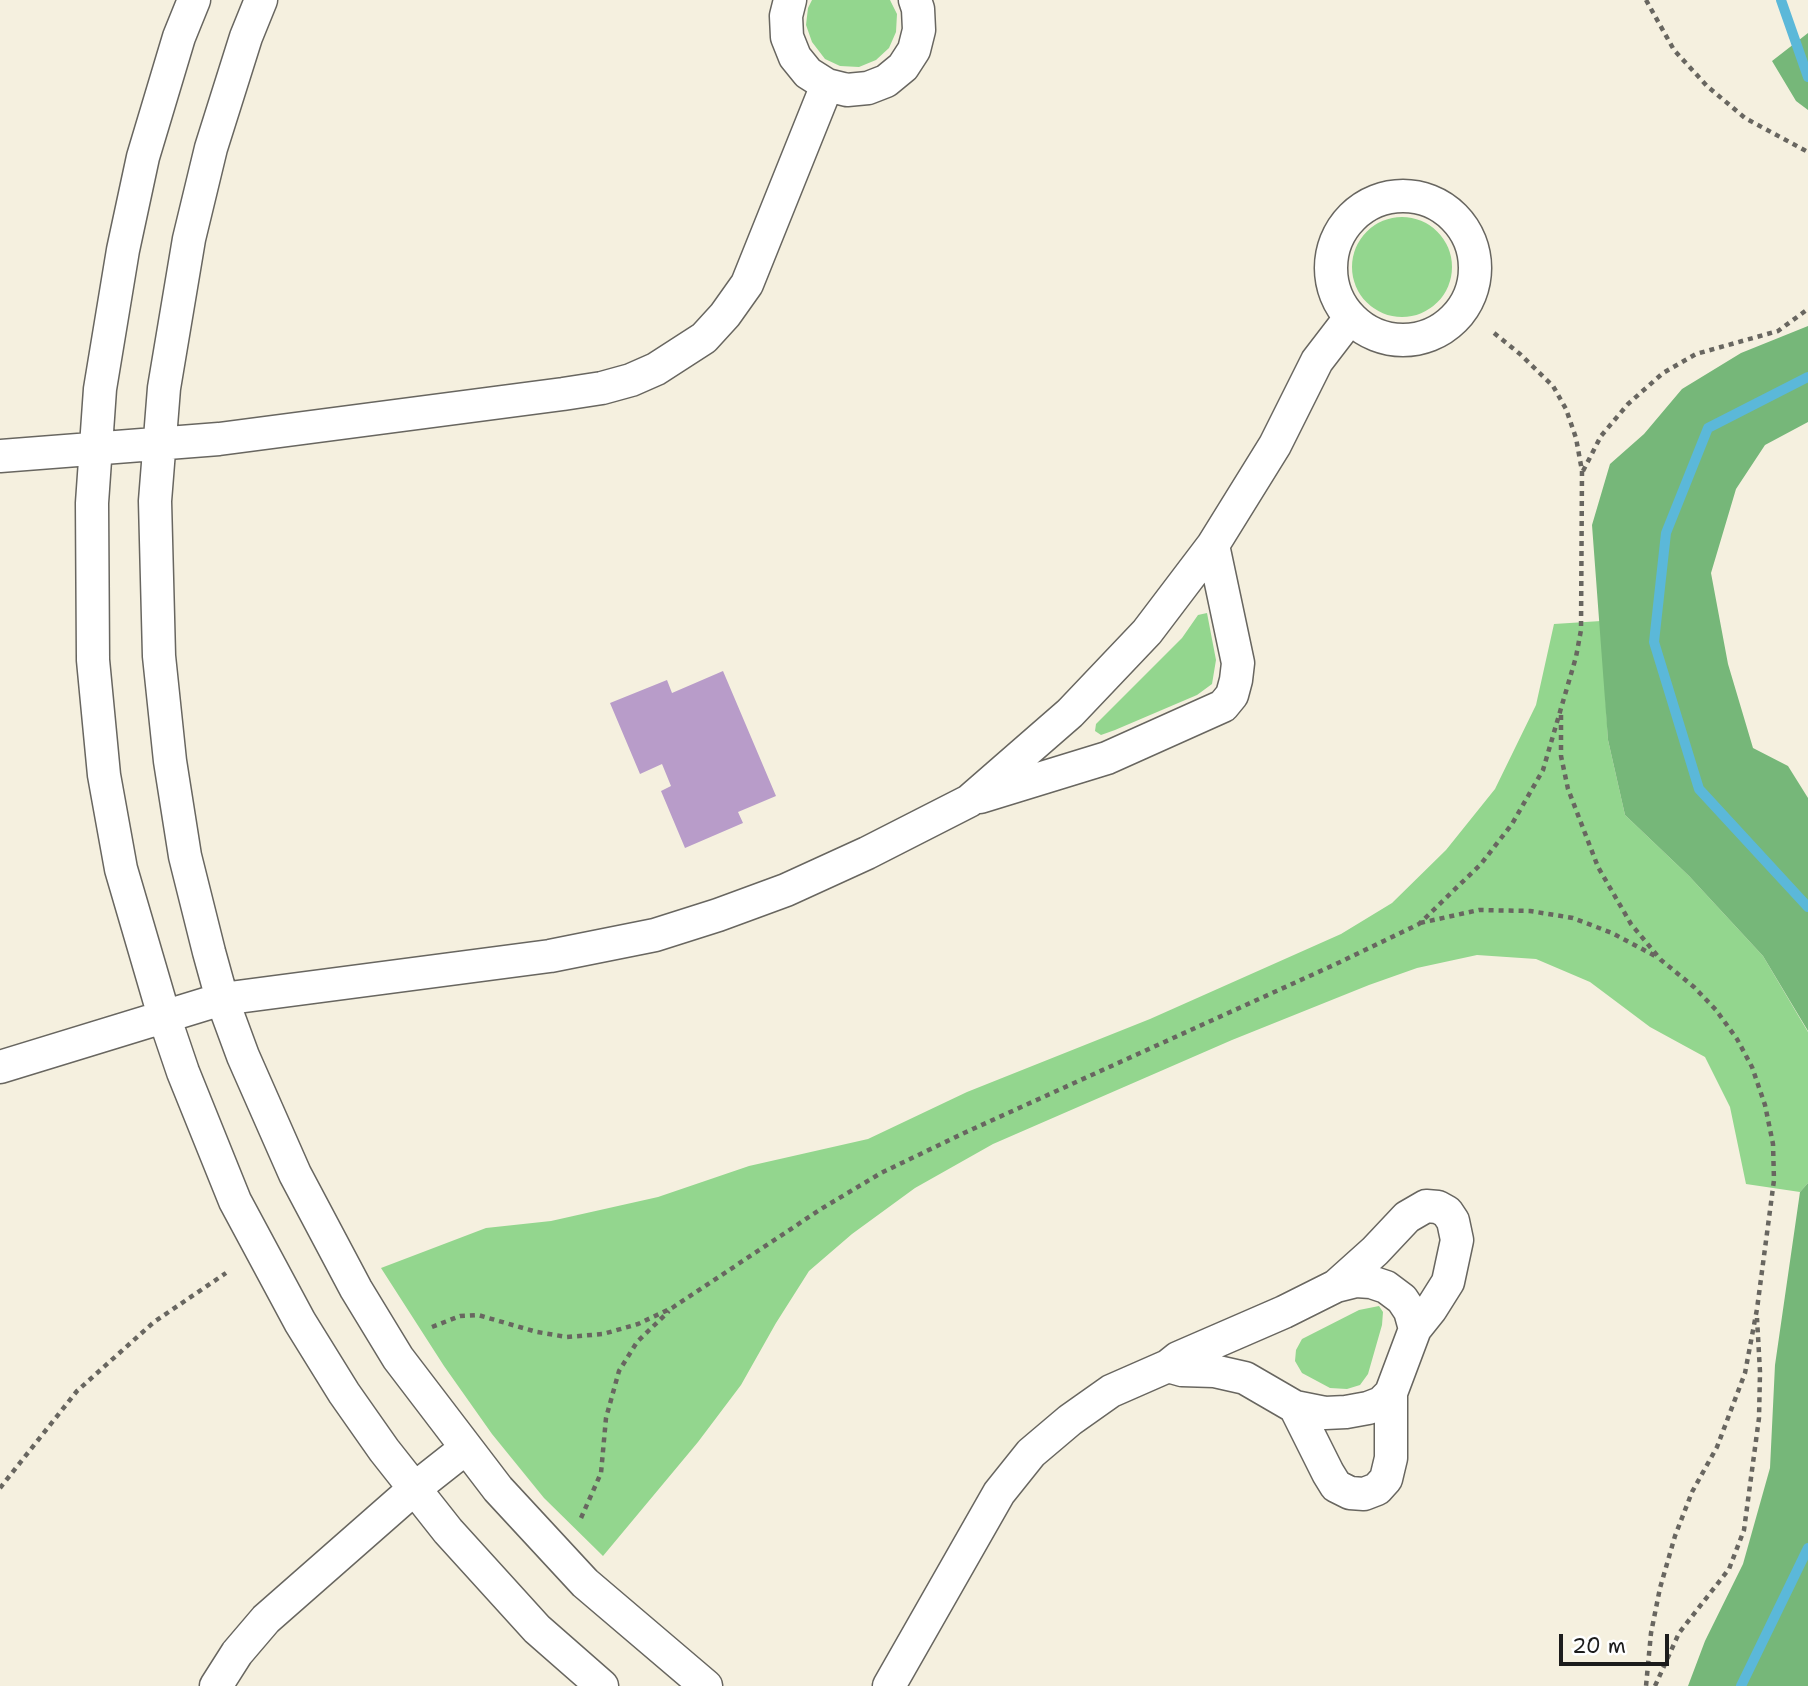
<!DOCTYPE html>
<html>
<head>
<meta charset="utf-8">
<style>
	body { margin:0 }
	#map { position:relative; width:1808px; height:1686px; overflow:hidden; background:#f5f0df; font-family:"Shantell Sans",sans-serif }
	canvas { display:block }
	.scale { position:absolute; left:1559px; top:1634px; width:110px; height:32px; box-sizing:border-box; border:4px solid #1c1c1c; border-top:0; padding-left:9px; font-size:21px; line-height:24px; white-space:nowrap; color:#1c1c1c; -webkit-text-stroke:5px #fff; paint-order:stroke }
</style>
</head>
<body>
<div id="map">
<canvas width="1808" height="1686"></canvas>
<div class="scale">20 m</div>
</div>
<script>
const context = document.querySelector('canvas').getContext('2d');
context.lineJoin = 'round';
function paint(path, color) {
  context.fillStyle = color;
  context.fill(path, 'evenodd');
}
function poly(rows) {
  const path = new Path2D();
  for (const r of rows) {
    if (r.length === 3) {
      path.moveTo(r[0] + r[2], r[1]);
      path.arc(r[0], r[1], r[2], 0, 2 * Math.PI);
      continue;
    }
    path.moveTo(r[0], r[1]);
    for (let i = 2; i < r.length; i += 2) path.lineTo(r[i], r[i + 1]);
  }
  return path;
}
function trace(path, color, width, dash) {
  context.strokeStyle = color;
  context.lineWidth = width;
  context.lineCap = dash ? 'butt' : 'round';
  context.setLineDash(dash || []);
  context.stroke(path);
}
paint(poly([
	[812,0,890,0,897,14,896,32,889,48,876,60,859,67,840,66,825,59,812,42,806,25,808,8],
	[1402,267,50],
	[1207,613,1216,660,1212,684,1197,695,1115,730,1101,735,1095,731,1096,724,1182,638,1198,615],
	[1601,621,1608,740,1625,815,1689,876,1763,956,1808,1032,1808,1183,1800,1192,1746,1184,1730,1107,1705,1057,1650,1027,1590,982,1536,959,1477,955,1417,968,1369,985,1232,1040,993,1144,915,1188,852,1234,809,1271,776,1323,741,1385,698,1442,603,1556,544,1498,492,1434,444,1366,381,1268,486,1228,551,1221,658,1197,749,1166,868,1139,967,1092,1150,1019,1341,934,1392,903,1446,850,1495,789,1536,705,1554,624],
	[1379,1306,1383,1312,1382,1325,1368,1374,1360,1385,1347,1389,1330,1388,1302,1373,1295,1361,1296,1350,1302,1339,1359,1310]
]), '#93d68e');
paint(poly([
	[1808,33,1808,110,1796,101,1772,61],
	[1808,326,1808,422,1765,445,1736,489,1711,573,1728,664,1753,748,1788,766,1808,798,1808,1031,1763,956,1689,876,1625,815,1608,740,1592,525,1610,464,1644,434,1682,389,1741,353],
	[1808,1183,1808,1686,1688,1686,1705,1641,1743,1564,1770,1468,1775,1365,1800,1192]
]), '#76b779');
trace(poly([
	[1781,0,1808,77],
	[1808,377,1708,428,1666,533,1654,642,1699,789,1808,907],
	[1741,1686,1808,1548]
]), '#5bb8d9', 10);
paint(poly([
	[723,671,776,796,738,812,743,823,685,848,661,791,671,786,662,764,640,774,610,703,667,680,672,693]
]), '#b89cc9');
const minor = poly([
	[194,0,179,37,143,157,123,250,100,389,92,503,93,660,104,775,121,869,164,1016,183,1072,235,1201,300,1322,344,1393,384,1450,448,1531,537,1629,602,1686],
	[261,0,246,37,211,148,189,239,164,388,155,501,159,656,170,761,185,856,209,952,222,999,243,1056,295,1174,356,1289,398,1358,498,1489,585,1583,706,1686],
	[790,0,786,16,787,37,795,57,808,73,827,85,847,90,868,88,886,81,903,67,914,50,919,30,918,9,915,0],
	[1403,268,72],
	[0,456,219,439,563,394,602,388,631,380,656,369,704,338,725,315,747,284,827,85],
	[980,797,1107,758,1223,706,1232,695,1236,680,1238,663,1213,545],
	[0,1067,222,999,550,956,655,935,718,915,786,890,867,853,969,801,1070,713,1147,632,1213,545,1275,445,1317,361,1350,318],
	[1336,1286,1356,1281,1371,1282,1386,1287,1402,1299,1410,1311,1415,1329],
	[1295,1407,1325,1413,1346,1412,1368,1408,1381,1403,1391,1393],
	[216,1686,237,1653,266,1619,414,1489,466,1448],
	[889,1686,999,1493,1031,1453,1070,1420,1111,1391,1168,1366,1178,1358,1284,1312,1336,1286,1375,1251,1407,1217,1426,1206,1438,1207,1447,1212,1453,1221,1457,1240,1448,1282,1431,1309,1415,1329,1391,1393,1391,1458,1386,1479,1377,1489,1364,1494,1350,1493,1336,1486,1328,1473,1295,1407,1245,1378,1214,1371,1182,1370,1168,1366]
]);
trace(minor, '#686660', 35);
trace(poly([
	[1646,0,1674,50,1707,86,1745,118,1808,152],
	[1583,471,1601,436,1628,404,1663,373,1696,354,1778,331,1808,309],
	[1561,715,1561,756,1568,789,1598,867,1631,924,1661,960,1694,987,1716,1010,1737,1039,1752,1067,1765,1105,1773,1144,1774,1180,1757,1309,1745,1373,1717,1447,1692,1492,1675,1536,1660,1588,1651,1633,1646,1686],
	[1420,923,1479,910,1530,911,1573,918,1612,933,1659,958],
	[432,1327,460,1316,478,1315,537,1332,567,1337,603,1334,638,1324,672,1308,821,1209,881,1173,964,1133,1336,964,1419,924,1481,864,1512,824,1543,770,1576,657,1581,630,1582,471,1576,438,1566,409,1553,386,1520,354,1494,333],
	[0,1488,77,1391,154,1322,226,1273],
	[581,1518,601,1473,606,1418,619,1371,637,1342,669,1311],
	[1655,1686,1679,1633,1729,1569,1744,1530,1759,1418,1760,1372,1757,1318]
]), '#686660', 4.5, [5, 5]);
trace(minor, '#fff', 32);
</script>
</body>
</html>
